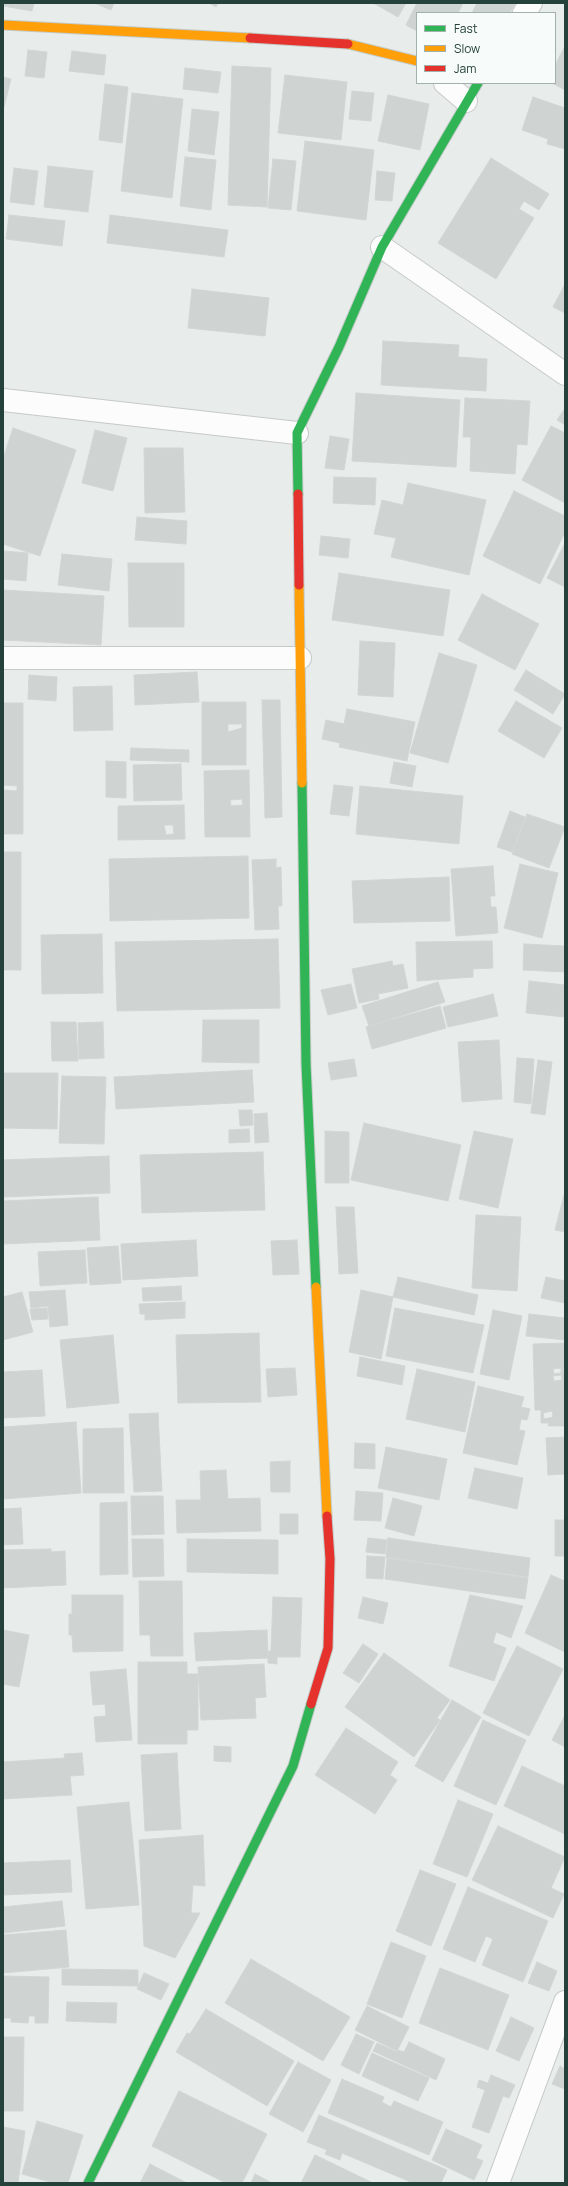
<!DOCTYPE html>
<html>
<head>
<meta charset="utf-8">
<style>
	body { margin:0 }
	#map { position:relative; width:568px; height:2186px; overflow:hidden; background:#e8edeb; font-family:Manrope,sans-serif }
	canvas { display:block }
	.frame { position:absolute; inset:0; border:4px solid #24423a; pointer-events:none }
	.legend { position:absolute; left:416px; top:12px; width:140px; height:72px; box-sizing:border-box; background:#f7fbf9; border:1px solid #a3b1ad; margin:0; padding:5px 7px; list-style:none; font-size:12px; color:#24423a }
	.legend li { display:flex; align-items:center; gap:8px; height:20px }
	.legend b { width:20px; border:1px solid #a3b1ad }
</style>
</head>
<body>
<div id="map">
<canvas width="568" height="2186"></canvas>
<div class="frame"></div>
<ul class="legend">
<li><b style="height:5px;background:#30b455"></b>Fast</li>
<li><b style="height:5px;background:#ff9f0a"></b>Slow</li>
<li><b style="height:5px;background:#e5322d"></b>Jam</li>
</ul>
</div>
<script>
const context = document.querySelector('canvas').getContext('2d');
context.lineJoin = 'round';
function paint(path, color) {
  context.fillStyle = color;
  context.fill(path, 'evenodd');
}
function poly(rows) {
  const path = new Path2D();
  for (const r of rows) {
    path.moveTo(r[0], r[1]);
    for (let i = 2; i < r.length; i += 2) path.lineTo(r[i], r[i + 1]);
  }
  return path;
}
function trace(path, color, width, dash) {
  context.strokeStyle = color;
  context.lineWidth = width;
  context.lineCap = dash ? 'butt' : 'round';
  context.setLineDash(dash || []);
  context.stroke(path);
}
const building = poly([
	[3,3,34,3,32,11,3,6,3,3],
	[94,3,114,3,111,10,94,3],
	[209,3,218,3,216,7,209,3],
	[373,3,406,3,398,17,373,3],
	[417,3,463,3,458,13,417,13,417,31,406,25,417,3],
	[477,3,515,3,510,13,472,13,477,3],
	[565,46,565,90,552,83,555,83,555,65,565,46],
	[28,50,47,52,44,78,25,76,28,50],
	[72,51,106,55,104,75,69,71,72,51],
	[232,66,271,68,267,207,228,205,232,66],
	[185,68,221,72,218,93,183,89,185,68],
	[285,75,347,82,341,140,278,133,285,75],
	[3,77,11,79,3,111,3,77],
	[105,84,128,87,122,143,99,140,105,84],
	[352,91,374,93,371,121,349,119,352,91],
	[132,93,183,99,172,198,121,191,132,93],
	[388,95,429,104,420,150,378,141,388,95],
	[533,97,565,108,565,149,547,144,548,139,522,130,533,97],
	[192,109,219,112,214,155,188,151,192,109],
	[305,141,374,150,366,220,297,211,305,141],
	[185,157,216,160,211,210,180,206,185,157],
	[491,158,549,194,539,210,524,201,519,209,534,218,496,279,438,243,491,158],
	[273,159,296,161,291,210,268,208,273,159],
	[48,166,93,171,88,212,44,207,48,166],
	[14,168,38,171,34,205,10,202,14,168],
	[377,171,395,173,392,201,375,200,377,171],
	[9,215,65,221,62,246,6,239,9,215],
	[110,215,228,230,224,257,107,243,110,215],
	[565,284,565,313,553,307,565,284],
	[192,289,269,298,265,336,188,328,192,289],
	[383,341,459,345,458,357,487,359,486,391,381,385,383,341],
	[356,393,460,400,456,467,352,461,356,393],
	[465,398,530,401,527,445,517,444,515,474,470,471,471,437,463,437,465,398],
	[565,408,565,425,557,420,565,408],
	[551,426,565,433,565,503,522,480,551,426],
	[13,428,76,450,40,556,3,544,3,459,13,428],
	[95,430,127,438,113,491,82,483,95,430],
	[330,436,349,439,344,470,325,468,330,436],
	[144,448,183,448,185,512,145,513,144,448],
	[334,477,376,478,375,505,333,503,334,477],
	[408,483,486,500,469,575,391,557,396,538,374,534,382,500,403,505,408,483],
	[514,491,565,516,565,532,540,584,483,556,514,491],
	[137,517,187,521,186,544,135,540,137,517],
	[321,536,350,539,348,558,319,555,321,536],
	[565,543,565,587,547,578,565,543],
	[3,551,28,553,26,581,3,579,3,551],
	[62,554,112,559,109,591,58,585,62,554],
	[128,563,184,563,184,627,129,627,128,563],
	[339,573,450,590,443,636,332,620,339,573],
	[3,590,104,596,101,645,3,640,3,590],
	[482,594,539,624,515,670,458,640,482,594],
	[360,641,395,643,393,697,358,695,360,641],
	[439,653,477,665,448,763,410,753,439,653],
	[526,670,565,694,553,714,514,690,526,670],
	[197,672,199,702,135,705,134,675,197,672],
	[29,675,57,677,56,701,28,699,29,675],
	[112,686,113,730,74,731,73,687,112,686],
	[262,700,280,700,282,817,265,818,262,700],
	[516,701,562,728,544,758,498,731,516,701],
	[202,702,246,702,246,765,202,765,202,702],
	[228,724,242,724,242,728,228,732,228,724],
	[3,703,23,703,23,834,3,834,3,703],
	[3,785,17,786,17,791,3,790,3,785],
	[347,709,415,722,407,761,339,747,340,743,322,739,326,720,344,724,347,709],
	[131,748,189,750,189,762,130,760,131,748],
	[106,761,126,762,126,798,106,797,106,761],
	[394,762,416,766,412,787,390,783,394,762],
	[181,764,182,800,134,801,133,765,181,764],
	[249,770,250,837,205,837,204,771,249,770],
	[242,799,243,805,231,806,230,800,242,799],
	[334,785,353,787,349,816,330,814,334,785],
	[360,786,463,796,459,844,356,834,360,786],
	[184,805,185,839,118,840,118,806,184,805],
	[164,825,173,825,174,834,166,835,164,825],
	[510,811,525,817,512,852,497,847,510,811],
	[527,814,565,827,549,868,512,854,527,814],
	[3,852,21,852,21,970,3,970,3,852],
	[248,856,249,918,110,921,109,859,248,856],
	[276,859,276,868,281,867,282,906,278,906,279,929,255,930,252,860,276,859],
	[520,864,558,873,542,938,504,928,520,864],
	[493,866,495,896,490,896,491,907,496,907,498,933,456,936,451,869,493,866],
	[449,877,450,921,354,923,352,881,449,877],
	[102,934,103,993,42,994,41,935,102,934],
	[278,939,280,1008,117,1011,115,942,278,939],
	[492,941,493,968,473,969,473,977,417,981,416,942,492,941],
	[524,944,565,946,565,972,523,970,524,944],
	[392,961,393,966,403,964,408,988,378,994,379,999,359,1003,352,969,392,961],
	[529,981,565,985,565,1017,526,1013,529,981],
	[438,982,445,1002,369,1026,362,1006,438,982],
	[351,984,357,1008,328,1015,321,990,351,984],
	[493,994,498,1016,448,1027,443,1007,493,994],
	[440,1006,446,1028,372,1049,366,1027,440,1006],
	[203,1020,259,1020,259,1063,202,1062,203,1020],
	[51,1022,76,1022,78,1061,52,1061,51,1022],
	[103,1022,104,1058,79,1059,78,1023,103,1022],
	[499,1040,502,1099,462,1102,458,1042,499,1040],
	[517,1058,534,1059,531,1104,514,1102,517,1058],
	[354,1059,357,1076,331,1080,328,1063,354,1059],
	[538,1060,552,1062,545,1115,531,1113,538,1060],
	[252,1070,254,1102,116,1109,114,1077,252,1070],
	[3,1073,58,1073,57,1129,3,1128,3,1073],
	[62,1076,106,1077,104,1144,59,1143,62,1076],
	[239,1110,252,1110,253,1125,240,1126,239,1110],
	[267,1113,269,1142,255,1143,254,1114,267,1113],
	[364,1123,461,1145,448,1201,351,1180,364,1123],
	[249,1129,250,1142,229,1143,229,1130,249,1129],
	[325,1131,349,1132,349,1183,325,1183,325,1131],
	[474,1131,513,1139,498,1208,459,1199,474,1131],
	[263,1152,265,1210,142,1213,140,1155,263,1152],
	[109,1156,110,1193,3,1197,3,1160,109,1156],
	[565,1191,565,1232,555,1230,565,1191],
	[98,1197,100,1240,3,1244,3,1201,98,1197],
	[336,1207,354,1207,358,1273,339,1274,336,1207],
	[476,1215,521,1217,517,1291,472,1288,476,1215],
	[196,1240,198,1276,123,1280,121,1244,196,1240],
	[297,1240,299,1274,273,1275,271,1241,297,1240],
	[118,1246,121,1283,90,1285,87,1248,118,1246],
	[85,1250,87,1283,40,1286,38,1252,85,1250],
	[398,1277,478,1295,474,1315,393,1297,398,1277],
	[546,1277,565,1281,565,1303,541,1298,546,1277],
	[181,1286,182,1300,143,1301,142,1288,181,1286],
	[65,1290,68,1325,50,1327,48,1306,31,1308,29,1292,65,1290],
	[361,1290,393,1297,381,1359,349,1352,361,1290],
	[22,1292,33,1332,3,1340,3,1297,22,1292],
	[185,1302,185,1318,145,1320,145,1314,140,1314,139,1304,185,1302],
	[47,1308,48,1319,32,1320,30,1309,47,1308],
	[395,1308,484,1325,473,1373,386,1356,395,1308],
	[493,1310,522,1316,509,1380,480,1374,493,1310],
	[529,1314,565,1318,565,1340,526,1336,529,1314],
	[259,1333,261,1402,178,1403,176,1335,259,1333],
	[113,1335,119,1403,67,1408,60,1340,113,1335],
	[565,1343,565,1368,563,1368,565,1377,565,1426,548,1426,549,1423,541,1423,541,1410,535,1410,533,1344,565,1343],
	[561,1368,561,1373,554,1374,553,1369,561,1368],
	[561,1375,562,1380,554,1381,553,1376,561,1375],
	[552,1411,553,1417,544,1419,543,1413,552,1411],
	[360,1357,405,1366,402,1385,357,1376,360,1357],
	[295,1368,297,1395,268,1397,266,1369,295,1368],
	[417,1369,475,1382,465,1432,406,1419,417,1369],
	[42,1370,45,1416,3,1418,3,1372,42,1370],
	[478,1386,524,1397,521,1407,530,1409,527,1420,521,1419,519,1430,525,1431,517,1465,463,1453,478,1386],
	[158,1413,162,1491,134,1492,129,1414,158,1413],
	[76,1422,81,1493,3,1499,3,1427,76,1422],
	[123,1428,124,1493,83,1493,83,1429,123,1428],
	[565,1437,565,1474,548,1475,546,1438,565,1437],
	[355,1443,375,1444,375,1469,354,1468,355,1443],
	[386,1447,447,1459,439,1500,378,1488,386,1447],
	[290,1461,290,1492,271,1492,270,1462,290,1461],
	[475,1468,523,1478,517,1509,468,1498,475,1468],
	[226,1470,228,1499,260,1498,261,1531,177,1533,176,1500,201,1500,200,1471,226,1470],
	[356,1491,383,1493,381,1521,354,1520,356,1491],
	[131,1496,163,1496,164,1534,132,1535,131,1496],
	[393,1498,422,1506,414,1536,385,1528,393,1498],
	[127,1502,128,1574,100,1575,100,1503,127,1502],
	[21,1508,23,1544,3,1545,3,1509,21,1508],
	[280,1514,298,1514,298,1534,280,1534,280,1514],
	[555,1520,565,1520,565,1556,555,1556,555,1520],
	[368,1538,387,1540,385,1554,366,1552,368,1538],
	[388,1538,530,1558,528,1577,386,1557,388,1538],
	[132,1539,163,1539,164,1576,133,1577,132,1539],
	[187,1539,278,1540,278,1574,187,1572,187,1539],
	[51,1549,51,1552,65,1551,66,1585,3,1588,3,1550,51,1549],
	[367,1556,385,1557,383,1579,366,1578,367,1556],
	[387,1558,528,1578,525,1599,385,1579,387,1558],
	[551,1575,565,1581,565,1652,525,1633,551,1575],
	[139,1581,182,1581,183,1656,151,1656,150,1635,140,1635,139,1581],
	[72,1595,123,1595,123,1651,73,1652,72,1635,69,1635,69,1614,72,1614,72,1595],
	[470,1595,523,1606,511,1638,496,1632,493,1643,506,1648,494,1681,449,1666,470,1595],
	[273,1597,302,1598,300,1657,277,1657,277,1664,268,1663,268,1651,271,1651,273,1597],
	[363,1597,388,1603,383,1624,358,1618,363,1597],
	[3,1630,29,1635,19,1687,3,1684,3,1630],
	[267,1630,268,1658,196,1661,194,1633,267,1630],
	[363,1644,378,1654,359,1683,343,1673,363,1644],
	[517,1646,563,1669,529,1736,483,1713,517,1646],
	[384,1653,450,1700,437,1718,440,1720,414,1757,345,1707,384,1653],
	[138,1662,187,1662,187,1674,198,1674,198,1730,187,1730,187,1744,138,1744,138,1662],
	[264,1664,266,1697,255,1698,256,1718,201,1720,198,1667,264,1664],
	[126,1669,132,1740,96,1742,94,1717,106,1716,105,1704,93,1705,90,1672,126,1669],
	[452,1700,481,1717,443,1782,415,1766,452,1700],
	[565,1715,565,1747,552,1740,565,1715],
	[483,1720,526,1740,496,1805,454,1786,483,1720],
	[346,1728,398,1762,390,1775,397,1780,375,1814,315,1775,346,1728],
	[214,1746,231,1747,231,1762,214,1761,214,1746],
	[82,1753,84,1775,70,1776,72,1795,3,1799,3,1762,65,1758,64,1754,82,1753],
	[177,1753,181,1829,145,1831,141,1755,177,1753],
	[522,1766,565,1786,565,1834,504,1806,522,1766],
	[458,1800,493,1814,467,1877,433,1864,458,1800],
	[129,1802,139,1905,86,1909,77,1807,129,1802],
	[498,1826,565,1857,551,1888,564,1894,553,1918,472,1880,498,1826],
	[203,1835,205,1886,193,1885,191,1913,200,1913,175,1958,144,1946,139,1840,203,1835],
	[70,1860,72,1892,3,1895,3,1863,70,1860],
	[420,1870,456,1884,431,1946,396,1931,420,1870],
	[468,1887,548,1921,523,1982,482,1965,493,1939,486,1936,475,1962,443,1949,468,1887],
	[62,1901,65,1926,3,1933,3,1907,62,1901],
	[66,1930,69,1967,3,1973,3,1935,66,1930],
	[391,1942,426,1956,402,2018,367,2004,391,1942],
	[251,1959,350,2017,323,2061,225,2003,251,1959],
	[537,1962,557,1971,549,1991,528,1983,537,1962],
	[440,1968,509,1995,488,2050,419,2023,440,1968],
	[62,1969,138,1970,138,1986,62,1985,62,1969],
	[144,1973,169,1984,161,2000,137,1989,144,1973],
	[3,1976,49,1977,48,2023,35,2023,35,2016,29,2016,28,2023,11,2022,11,2018,3,2018,3,1976],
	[67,2002,117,2003,116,2023,66,2021,67,2002],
	[367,2006,409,2027,397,2051,355,2030,367,2006],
	[206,2009,294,2061,267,2106,176,2052,187,2033,190,2034,206,2009],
	[511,2017,534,2028,519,2061,496,2051,511,2017],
	[356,2034,374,2042,359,2074,341,2065,356,2034],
	[3,2037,24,2037,23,2111,3,2111,3,2037],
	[409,2042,445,2059,436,2080,373,2051,377,2043,397,2052,398,2050,404,2052,409,2042],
	[372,2053,429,2078,418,2101,362,2076,372,2053],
	[298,2062,331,2080,303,2132,269,2114,298,2062],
	[560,2066,565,2069,565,2089,552,2084,560,2066],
	[491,2075,515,2085,509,2098,503,2096,489,2133,472,2127,485,2090,477,2087,479,2080,488,2083,491,2075],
	[342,2079,384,2097,382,2102,391,2107,394,2101,443,2122,429,2155,328,2113,342,2079],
	[179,2091,267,2134,242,2183,226,2183,152,2146,179,2091],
	[319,2115,447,2170,441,2183,413,2183,342,2153,340,2160,325,2154,327,2150,307,2142,319,2115],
	[37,2121,83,2135,68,2183,53,2183,22,2174,37,2121],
	[3,2127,25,2131,18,2183,3,2183,3,2127],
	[446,2129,482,2145,476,2158,483,2161,474,2180,432,2160,446,2129],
	[315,2155,373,2183,301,2183,315,2155],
	[150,2164,187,2183,140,2183,150,2164],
	[255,2174,272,2183,251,2183,255,2174]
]);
paint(building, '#cfd4d2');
trace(building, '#d1d6d4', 1);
const street = poly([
	[524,13,531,3],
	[445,83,466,101],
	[382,247,565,374],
	[3,400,297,433],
	[3,658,300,658],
	[498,2183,565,2002]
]);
const fast = poly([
	[298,494,297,433,339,347,382,247,478,83],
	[302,783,306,1064,316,1287],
	[88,2183,293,1766,311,1704]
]);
const slow = poly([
	[3,25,250,38],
	[348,44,417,61],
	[299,585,302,783],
	[316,1287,327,1516]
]);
const jam = poly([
	[250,38,348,44],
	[298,494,299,585],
	[311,1704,328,1648,330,1559,327,1516]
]);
trace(street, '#c5cac8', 24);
trace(fast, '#c3cbc8', 11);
trace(slow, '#c3cbc8', 11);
trace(jam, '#c3cbc8', 11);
trace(street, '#fcfcfc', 22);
trace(fast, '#30b455', 9);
trace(slow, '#ff9f0a', 9);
trace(jam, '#e5322d', 9);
</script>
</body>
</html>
